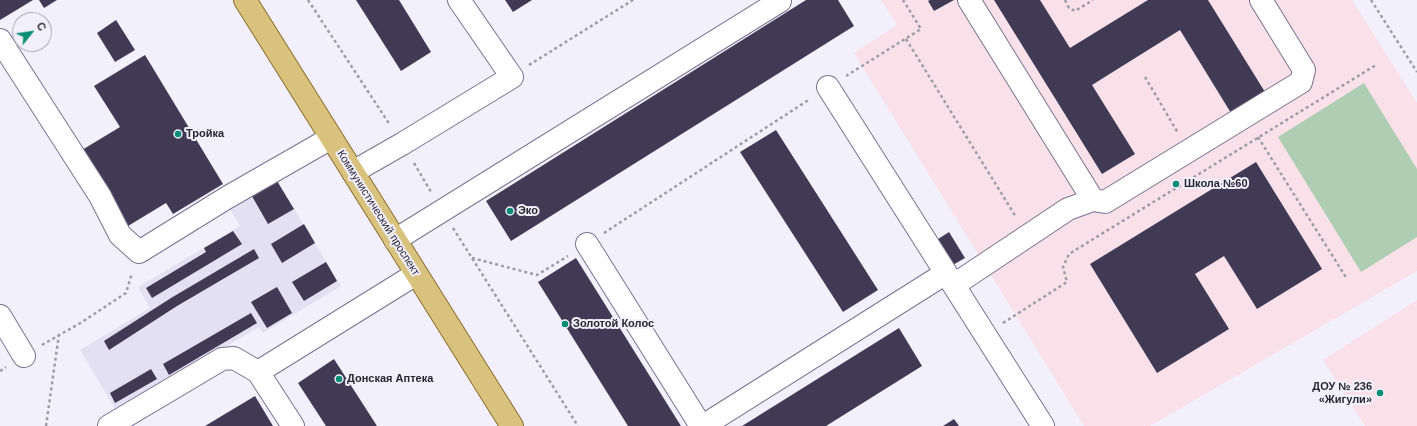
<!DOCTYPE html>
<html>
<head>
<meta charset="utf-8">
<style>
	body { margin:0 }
	#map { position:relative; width:1417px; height:426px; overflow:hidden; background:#f2f0fd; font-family:Helvetica,sans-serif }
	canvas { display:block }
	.north { position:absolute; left:12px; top:12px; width:40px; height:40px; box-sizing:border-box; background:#f2f0fd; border:1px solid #a29fac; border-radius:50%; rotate:60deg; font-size:11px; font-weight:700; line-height:16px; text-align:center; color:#292633 }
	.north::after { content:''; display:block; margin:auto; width:14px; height:18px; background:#048d74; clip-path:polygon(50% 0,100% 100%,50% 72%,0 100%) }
</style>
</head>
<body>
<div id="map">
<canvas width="1417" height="426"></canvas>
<div class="north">С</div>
</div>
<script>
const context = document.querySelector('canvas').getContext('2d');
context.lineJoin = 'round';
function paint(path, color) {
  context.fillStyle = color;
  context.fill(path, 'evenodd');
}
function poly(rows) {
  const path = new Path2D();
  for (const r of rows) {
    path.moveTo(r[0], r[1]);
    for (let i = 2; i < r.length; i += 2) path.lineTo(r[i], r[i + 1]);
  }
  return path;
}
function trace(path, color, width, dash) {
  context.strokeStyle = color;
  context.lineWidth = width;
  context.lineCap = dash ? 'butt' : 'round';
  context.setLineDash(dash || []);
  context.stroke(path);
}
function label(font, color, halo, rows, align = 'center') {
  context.font = font + ' Helvetica,sans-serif';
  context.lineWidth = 4;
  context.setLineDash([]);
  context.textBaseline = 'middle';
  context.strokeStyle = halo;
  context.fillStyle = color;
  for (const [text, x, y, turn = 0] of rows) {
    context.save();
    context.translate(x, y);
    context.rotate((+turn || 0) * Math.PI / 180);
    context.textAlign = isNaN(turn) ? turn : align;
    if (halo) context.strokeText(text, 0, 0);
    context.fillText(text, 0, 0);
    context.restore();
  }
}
paint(poly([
	[274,176,341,286,263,333,259,327,117,412,80,350,150,308,138,287,240,226,227,204]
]), '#e3e0f1');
paint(poly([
	[881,0,1352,0,1417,103,1417,271,1150,426,1084,426,854,53,897,25],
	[1417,300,1417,426,1365,426,1323,360]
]), '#f9e0e9');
paint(poly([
	[1364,83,1417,169,1417,237,1361,272,1278,137]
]), '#afcdb2');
paint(poly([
	[0,0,33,0,0,20],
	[39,0,57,0,44,8],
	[356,0,399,0,431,52,401,71],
	[505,0,532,0,513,12],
	[806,0,838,0,854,26,511,241,486,201],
	[930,0,954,0,934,11,928,1],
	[994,0,1040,0,1070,48,1148,0,1208,0,1265,92,1231,113,1180,30,1092,85,1135,154,1102,174],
	[116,20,135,50,115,62,97,33],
	[145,55,223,184,173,214,166,203,128,226,82,150,120,127,94,86],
	[776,130,878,290,843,312,740,152],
	[1256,162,1322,269,1257,309,1224,256,1195,274,1229,329,1157,373,1090,264],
	[274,176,294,209,268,224,249,191],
	[304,224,315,243,282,263,271,244],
	[233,231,242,244,152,298,146,288,206,252,204,248],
	[949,232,965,258,951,266,935,241],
	[254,249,259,258,177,306,109,350,104,341,171,298],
	[576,258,681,426,628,426,538,282],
	[326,262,337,281,304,301,292,282],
	[277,287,292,313,267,328,251,302],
	[251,313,257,323,169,375,163,364],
	[899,328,922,366,826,426,742,426],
	[334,359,377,426,326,426,298,383],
	[151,369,157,379,115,403,110,393],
	[255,396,273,426,205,426],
	[954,419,959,426,943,426]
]), '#413a55');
const minor = poly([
	[969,0,1093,200],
	[0,40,100,196,120,235,139,252,228,197,331,138],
	[828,87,1043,426],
	[353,172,402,144,512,77,459,0],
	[395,240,780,1],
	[587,244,701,426],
	[954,285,1068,209,1093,200,1105,202,1301,82,1304,70,1261,0],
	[0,316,24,356],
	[258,372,416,274],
	[109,426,222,359,234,358,258,372,293,426],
	[703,426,946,273]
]);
const major = poly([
	[245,0,512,426]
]);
trace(minor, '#797391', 24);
trace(major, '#8b6f2c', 24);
trace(poly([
	[308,0,390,125],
	[1065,0,1069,8,1075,11,1093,0],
	[1371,0,1417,72],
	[906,39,1016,217],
	[529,65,633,0],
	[846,76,921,29,903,0],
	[1145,77,1178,133],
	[1258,137,1347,279],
	[414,163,431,192],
	[453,228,578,426],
	[604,233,810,99],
	[472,258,537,275,568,256],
	[1003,323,1067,282,1063,267,1069,254,1376,65],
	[42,345,82,322,126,293,132,273],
	[0,371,6,367],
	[46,426,59,334]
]), '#9e9ca9', 2.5, [3, 3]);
trace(minor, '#fff', 22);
trace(major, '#d9c17e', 22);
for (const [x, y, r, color] of [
	[178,134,4,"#048d74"],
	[1176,184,4,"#048d74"],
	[510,211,4,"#048d74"],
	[565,324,4,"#048d74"],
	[339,379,4,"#048d74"],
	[1380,393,4,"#048d74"]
]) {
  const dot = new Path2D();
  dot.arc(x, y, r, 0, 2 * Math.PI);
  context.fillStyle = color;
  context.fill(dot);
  trace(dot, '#f2f0fd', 1.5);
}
label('bold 11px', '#292633', '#f2f0fd', [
	["Тройка",186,134],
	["Школа №60",1184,184],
	["Эко",518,211],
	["Золотой Колос",573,324],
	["Донская Аптека",347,379],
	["ДОУ № 236",1372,387,"right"],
	["«Жигули»",1372,400,"right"]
], 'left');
label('11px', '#292633', '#f2f0fd', [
	["Коммунистический проспект",378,213,58]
]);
</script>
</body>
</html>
